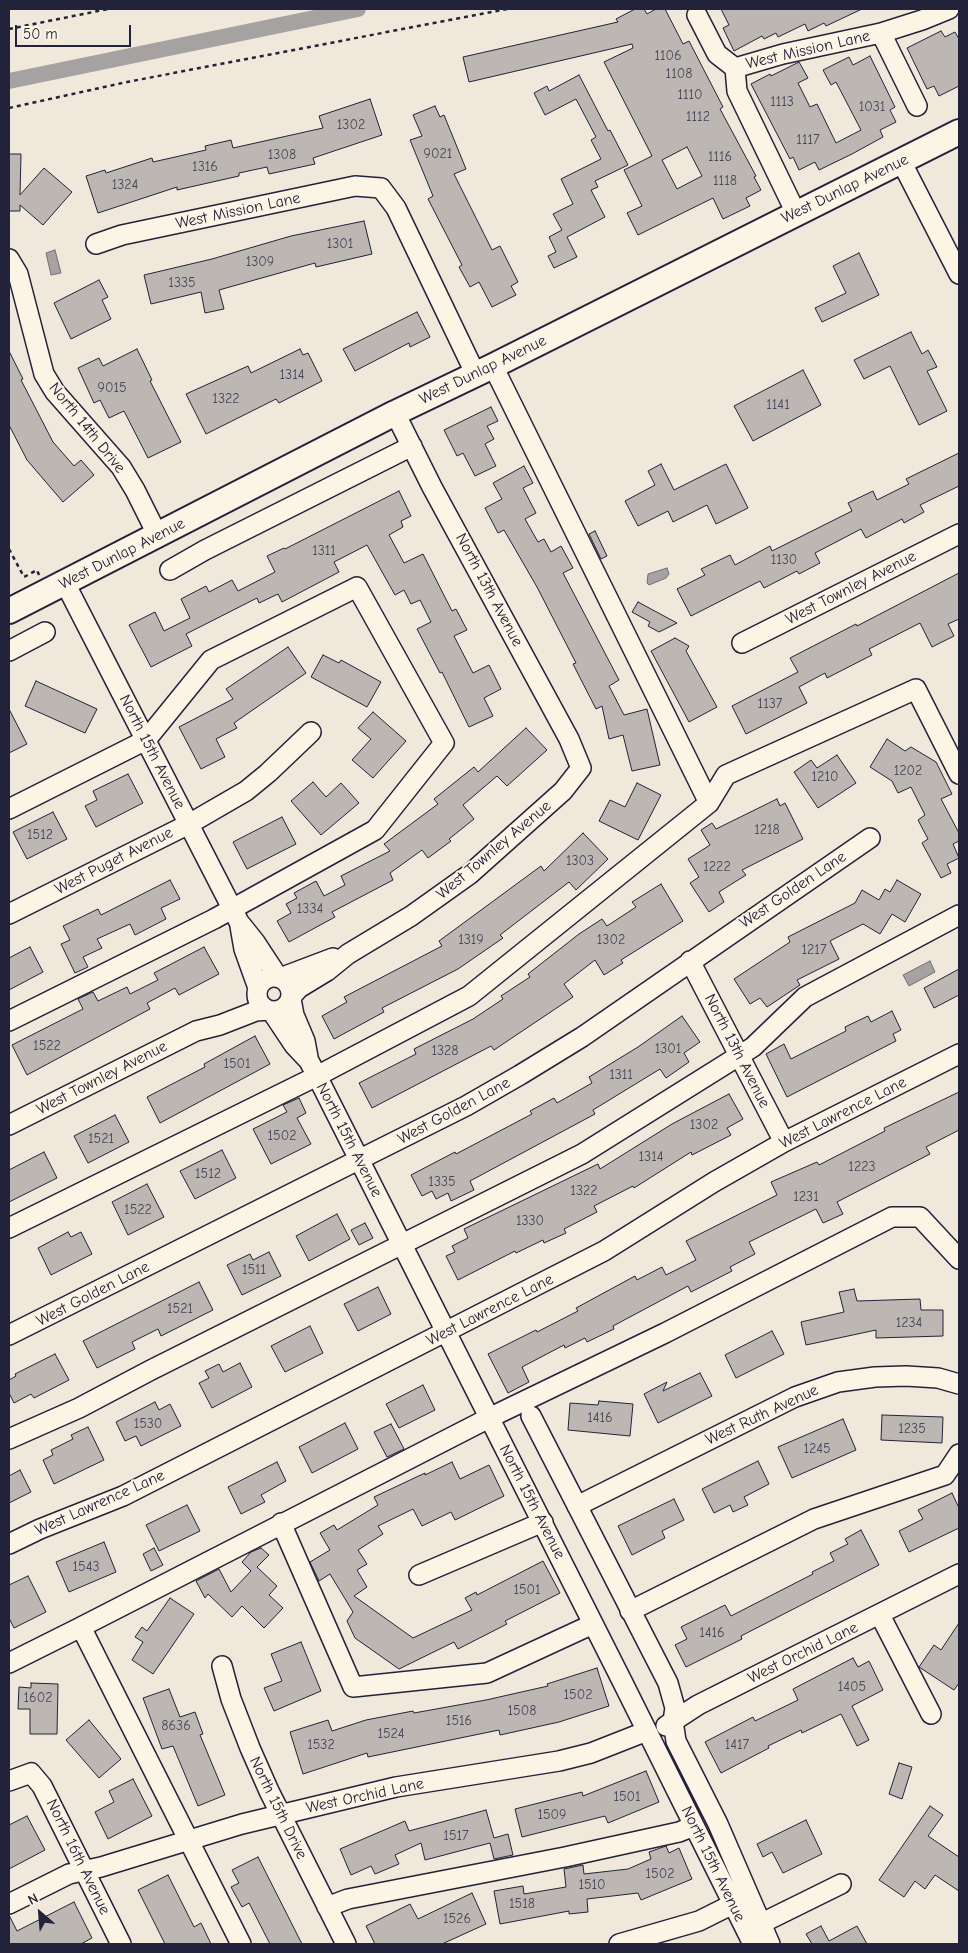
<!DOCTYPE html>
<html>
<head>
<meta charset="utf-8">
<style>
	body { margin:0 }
	#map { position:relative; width:968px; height:1953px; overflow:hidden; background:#efe8db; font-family:"Comic Neue",sans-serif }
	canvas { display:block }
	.frame { position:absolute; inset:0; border:10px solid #22223b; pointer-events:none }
	.north { position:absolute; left:15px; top:1888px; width:50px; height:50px; -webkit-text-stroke:4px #fcf5e5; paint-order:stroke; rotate:333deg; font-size:14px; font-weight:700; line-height:20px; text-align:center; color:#22223b }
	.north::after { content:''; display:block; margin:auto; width:18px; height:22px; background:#22223b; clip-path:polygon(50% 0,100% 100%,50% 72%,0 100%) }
	.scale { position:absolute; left:15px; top:25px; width:116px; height:22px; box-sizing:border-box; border:2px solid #22223b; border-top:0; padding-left:6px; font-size:15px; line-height:18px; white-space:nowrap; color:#22223b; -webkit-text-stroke:4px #fcf5e5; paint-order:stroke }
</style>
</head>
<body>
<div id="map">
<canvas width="968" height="1953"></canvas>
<div class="frame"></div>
<div class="north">N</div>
<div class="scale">50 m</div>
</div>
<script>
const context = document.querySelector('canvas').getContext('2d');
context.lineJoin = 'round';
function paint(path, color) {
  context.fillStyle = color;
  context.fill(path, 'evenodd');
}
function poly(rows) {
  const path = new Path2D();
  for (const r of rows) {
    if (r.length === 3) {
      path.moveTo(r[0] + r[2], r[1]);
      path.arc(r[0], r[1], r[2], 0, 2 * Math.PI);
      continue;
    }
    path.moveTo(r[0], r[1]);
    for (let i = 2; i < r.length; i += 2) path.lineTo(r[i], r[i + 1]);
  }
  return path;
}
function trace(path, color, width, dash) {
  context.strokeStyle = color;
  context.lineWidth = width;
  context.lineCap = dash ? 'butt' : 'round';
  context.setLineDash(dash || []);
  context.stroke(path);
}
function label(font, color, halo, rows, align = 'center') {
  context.font = font + ' "Comic Neue",sans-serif';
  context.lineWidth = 4;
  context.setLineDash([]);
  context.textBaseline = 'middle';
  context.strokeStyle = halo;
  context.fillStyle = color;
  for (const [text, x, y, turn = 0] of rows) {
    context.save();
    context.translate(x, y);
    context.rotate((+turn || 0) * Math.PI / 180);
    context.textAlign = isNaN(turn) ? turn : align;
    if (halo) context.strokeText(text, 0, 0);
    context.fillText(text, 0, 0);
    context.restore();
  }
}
const water = poly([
	[55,250,61,273,51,275,46,253,55,250],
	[667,568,669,574,666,578,649,585,647,583,648,574,667,568],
	[930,961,935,972,909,986,903,975,930,961]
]);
paint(water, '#a6a2a2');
trace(water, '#716f79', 1);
trace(poly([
	[9,81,358,9]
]), '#a6a2a2', 16);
const building = poly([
	[635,9,644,9,647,14,656,9,665,9,683,44,689,41,723,107,720,109,756,176,754,177,761,190,746,198,750,206,723,219,713,198,638,235,627,213,642,206,624,170,652,156,604,62,633,48,632,44,469,82,463,57,618,22,616,19,635,9],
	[687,147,702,176,677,189,662,160,687,147],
	[721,9,862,9,826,26,824,23,808,31,805,24,778,37,776,33,764,39,762,36,734,51,723,28,729,25,721,9],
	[941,31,945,37,955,32,959,39,959,86,939,96,934,86,927,89,907,48,941,31],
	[870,56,895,107,890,110,896,122,880,130,883,137,852,154,819,170,815,162,799,170,793,157,790,159,751,84,770,74,771,76,799,62,808,78,798,83,810,107,817,104,836,143,861,130,836,82,831,85,823,70,849,57,853,65,870,56],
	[579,75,608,131,610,130,628,165,595,181,598,187,591,190,605,217,567,237,577,257,554,268,548,256,556,252,549,237,562,230,553,214,573,204,561,179,601,159,591,140,596,137,576,99,545,115,534,93,547,86,549,91,579,75],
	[370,99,382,135,313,158,315,164,269,174,267,167,239,173,239,176,177,190,177,187,98,213,86,176,105,170,106,173,152,158,153,162,206,150,205,146,231,140,233,148,323,128,319,116,370,99],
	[435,106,440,117,444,115,466,169,454,174,492,250,500,246,518,282,511,286,516,295,492,307,479,282,470,287,459,267,462,265,428,199,433,196,410,140,422,136,413,115,435,106],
	[9,154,21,154,20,195,44,168,72,192,43,225,20,205,20,211,9,211,9,154],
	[364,221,372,254,316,267,315,263,219,290,224,309,205,313,201,292,151,304,144,275,212,259,291,236,364,221],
	[859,253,879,295,822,322,815,308,846,293,833,266,859,253],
	[99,280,108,297,102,300,111,319,71,339,54,303,99,280],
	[417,312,430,337,410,347,409,343,355,371,343,349,417,312],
	[911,332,922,354,928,350,937,367,927,371,947,411,919,425,890,366,864,379,854,360,911,332],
	[137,349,152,380,150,381,181,442,148,458,124,411,109,418,100,400,94,403,78,368,99,358,103,366,137,349],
	[300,349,303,355,308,353,322,381,279,403,276,399,206,434,186,394,248,366,251,373,300,349],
	[9,351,23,379,21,380,53,442,74,466,81,460,94,475,63,502,27,460,9,425,9,351],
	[803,370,821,405,753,441,734,406,803,370],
	[491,407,498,421,487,426,494,439,485,444,496,466,475,476,463,453,457,456,444,430,491,407],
	[959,453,959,486,920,505,924,512,904,523,902,519,866,538,861,529,815,553,820,563,799,574,797,571,764,588,760,581,691,616,677,589,705,575,701,569,730,555,735,565,770,546,772,551,852,511,848,503,873,491,877,500,909,484,906,479,959,453],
	[661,464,674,490,726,464,748,508,716,524,707,505,673,522,668,511,638,526,625,501,655,485,648,471,661,464],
	[524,466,533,483,523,488,536,513,525,519,538,542,544,539,551,552,561,546,573,568,563,573,619,680,609,686,624,715,647,709,660,765,632,771,623,735,609,739,602,706,596,709,573,664,576,663,537,587,504,530,498,533,485,508,502,499,493,483,524,466],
	[399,491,411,516,401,521,403,527,389,535,404,563,423,554,452,611,456,609,467,630,454,636,473,673,489,665,501,689,484,698,493,716,469,727,442,672,440,673,417,629,431,622,420,600,411,604,404,590,395,595,367,545,334,562,339,572,282,602,278,594,259,603,257,598,186,634,192,646,151,667,129,625,155,612,164,631,190,618,181,599,206,586,209,592,232,580,238,591,275,572,267,556,284,548,285,549,399,491],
	[595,531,607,556,601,559,589,534,595,531],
	[959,573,959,619,948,624,954,636,932,647,920,623,869,649,872,655,827,678,825,673,799,687,807,703,746,734,732,706,798,672,790,658,856,624,857,626,959,573],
	[638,602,677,623,659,632,648,626,650,622,632,612,638,602],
	[675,638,689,646,686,651,717,707,689,722,651,651,675,638],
	[288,647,306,673,234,723,237,728,216,739,225,757,201,769,179,727,233,699,226,689,288,647],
	[323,655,339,663,341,660,381,682,367,707,311,677,323,655],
	[36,681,97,709,85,733,25,706,36,681],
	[9,709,27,744,9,753,9,709],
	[373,712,406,741,373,778,352,760,371,739,358,728,373,712],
	[526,728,547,750,507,786,497,776,463,805,474,819,449,839,451,841,428,858,422,850,390,873,393,880,332,912,335,917,289,942,277,921,291,913,286,904,297,898,294,893,316,881,324,896,345,885,341,876,390,851,384,844,438,804,434,799,474,767,478,772,526,728],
	[887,739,905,751,911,747,936,762,952,794,941,799,959,833,959,841,953,844,959,858,947,864,951,873,941,878,922,843,928,839,918,820,925,815,911,787,898,793,892,781,870,767,887,739],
	[837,755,856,783,818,808,794,772,811,760,817,768,837,755],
	[128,774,143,803,96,827,85,806,97,800,93,791,128,774],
	[313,782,326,797,341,783,359,803,321,835,291,801,313,782],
	[637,783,661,795,638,840,599,821,610,800,625,807,637,783],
	[777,799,780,806,785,803,803,839,742,870,746,875,719,892,724,902,709,912,690,883,699,877,688,859,710,845,701,830,712,823,716,829,777,799],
	[53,812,67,839,27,859,13,832,53,812],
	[282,817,296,844,247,869,233,842,282,817],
	[583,833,608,859,576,890,569,882,500,935,503,938,458,969,382,1008,384,1012,334,1039,322,1016,347,1002,344,997,442,946,439,941,541,866,544,871,583,833],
	[170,880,180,899,161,908,166,919,135,935,130,924,97,939,102,948,83,957,88,967,75,973,61,944,70,940,63,926,98,909,101,915,170,880],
	[897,880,921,894,905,922,892,914,880,934,863,924,830,941,839,959,797,980,800,985,767,1007,760,998,750,1004,734,979,790,942,788,937,855,903,862,890,879,900,885,889,890,892,897,880],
	[661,884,683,921,621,960,623,963,604,975,595,960,564,984,573,997,494,1050,491,1046,372,1108,359,1083,416,1054,414,1049,473,1019,503,999,501,996,530,977,528,974,579,934,602,919,607,926,636,907,632,902,661,884],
	[30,947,43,972,9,990,9,958,30,947],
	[204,947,219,974,179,995,175,988,147,1003,150,1009,27,1075,12,1045,83,1009,78,999,93,992,98,1001,127,987,130,994,158,980,154,973,204,947],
	[959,969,959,995,934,1008,924,988,959,969],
	[892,1011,901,1030,893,1034,896,1041,787,1097,766,1054,784,1044,791,1059,846,1031,845,1027,868,1016,871,1022,892,1011],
	[682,1016,700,1042,684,1053,689,1062,666,1078,660,1069,593,1110,595,1114,470,1181,474,1190,451,1201,448,1193,436,1199,432,1191,422,1196,411,1175,455,1152,456,1154,532,1114,530,1111,554,1098,557,1103,592,1083,589,1077,638,1047,682,1016],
	[255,1036,270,1064,160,1123,147,1097,205,1067,204,1064,255,1036],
	[959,1092,959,1130,926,1147,930,1154,837,1202,843,1214,823,1223,816,1209,749,1242,755,1254,730,1267,732,1271,691,1292,688,1286,613,1326,614,1329,587,1342,585,1338,565,1348,564,1345,522,1367,529,1382,508,1393,488,1354,536,1330,537,1332,578,1311,576,1308,635,1276,637,1280,662,1267,666,1275,696,1260,686,1241,777,1195,771,1182,817,1162,819,1165,885,1131,884,1128,959,1092],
	[729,1094,743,1119,727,1128,731,1135,692,1155,691,1152,634,1188,633,1186,594,1206,597,1212,564,1229,566,1233,544,1243,543,1240,516,1253,515,1251,458,1280,446,1256,455,1252,452,1246,468,1238,464,1229,598,1164,600,1169,672,1124,729,1094],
	[299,1098,306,1113,297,1118,311,1144,271,1164,253,1129,287,1112,283,1105,299,1098],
	[115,1115,129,1142,88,1163,74,1136,115,1115],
	[222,1150,236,1178,195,1199,180,1171,222,1150],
	[44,1152,57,1178,9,1202,9,1170,44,1152],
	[147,1184,164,1217,128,1235,112,1202,147,1184],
	[337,1214,350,1239,309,1261,296,1236,337,1214],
	[365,1223,373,1238,359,1245,351,1230,365,1223],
	[68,1232,71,1237,81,1232,92,1254,51,1275,38,1248,68,1232],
	[269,1252,281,1276,242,1295,227,1265,250,1254,253,1260,269,1252],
	[199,1282,213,1310,161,1336,158,1329,132,1342,135,1349,97,1368,83,1341,199,1282],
	[378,1287,391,1314,358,1331,344,1304,378,1287],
	[854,1289,857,1301,920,1299,921,1310,943,1310,943,1336,876,1338,876,1330,806,1345,801,1322,844,1312,839,1292,854,1289],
	[310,1326,323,1353,285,1372,271,1346,310,1326],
	[772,1331,784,1354,736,1378,725,1355,772,1331],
	[55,1354,69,1380,34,1398,31,1394,14,1403,9,1393,9,1380,16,1376,15,1374,55,1354],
	[240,1363,252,1387,212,1408,199,1383,209,1378,205,1371,219,1364,223,1372,240,1363],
	[700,1373,712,1396,658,1423,644,1394,667,1382,663,1391,700,1373],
	[423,1385,435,1410,399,1428,386,1404,423,1385],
	[599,1401,633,1404,630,1436,568,1430,570,1403,598,1405,599,1401],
	[155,1402,159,1410,170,1404,181,1426,141,1446,136,1436,125,1441,116,1422,155,1402],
	[882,1415,943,1417,942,1443,881,1440,882,1415],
	[843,1419,856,1450,792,1478,778,1447,843,1419],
	[345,1423,358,1449,312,1473,299,1447,345,1423],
	[391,1424,404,1449,387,1457,374,1432,391,1424],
	[88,1427,104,1460,54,1484,43,1460,53,1455,51,1450,73,1439,71,1435,88,1427],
	[758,1461,769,1484,744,1497,748,1505,733,1512,730,1505,714,1513,702,1489,758,1461],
	[277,1462,286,1481,261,1495,265,1502,241,1514,228,1487,277,1462],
	[452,1462,460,1479,489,1465,504,1496,455,1520,451,1512,422,1526,413,1509,378,1526,383,1534,358,1550,367,1564,357,1570,367,1587,354,1596,413,1638,472,1610,465,1598,476,1592,477,1595,543,1561,560,1593,505,1621,507,1624,458,1649,454,1642,399,1669,355,1638,347,1621,353,1612,330,1574,319,1581,310,1562,330,1550,320,1533,334,1525,337,1530,378,1505,374,1497,425,1473,425,1475,452,1462],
	[20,1470,31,1492,9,1503,9,1476,20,1470],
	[952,1493,959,1508,959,1528,909,1552,899,1531,923,1519,918,1510,952,1493],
	[674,1499,684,1520,662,1531,665,1538,632,1555,618,1526,674,1499],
	[187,1505,200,1531,159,1551,146,1525,187,1505],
	[861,1530,879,1565,741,1636,742,1639,686,1667,675,1645,687,1639,681,1627,725,1605,731,1616,813,1574,812,1572,834,1561,830,1553,848,1544,845,1539,861,1530],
	[104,1542,116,1572,69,1592,56,1562,104,1542],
	[154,1548,163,1565,151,1571,143,1554,154,1548],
	[261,1548,269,1555,257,1567,277,1586,269,1595,283,1608,264,1628,242,1606,232,1617,208,1594,205,1598,196,1581,219,1569,231,1592,251,1571,242,1562,251,1552,261,1548],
	[28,1576,46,1612,14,1628,9,1618,9,1585,28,1576],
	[170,1598,194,1614,153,1674,132,1660,143,1642,135,1637,142,1627,147,1631,170,1598],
	[959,1623,959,1683,954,1690,919,1667,934,1645,941,1650,959,1623],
	[301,1642,321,1691,274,1711,264,1688,282,1681,271,1654,301,1642],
	[853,1658,858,1667,869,1661,883,1690,852,1706,869,1740,857,1746,841,1714,802,1733,801,1730,768,1746,769,1748,721,1773,705,1742,753,1717,755,1721,798,1700,793,1689,853,1658],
	[597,1668,609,1706,559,1722,500,1735,499,1730,368,1757,367,1753,303,1774,290,1732,328,1720,332,1731,366,1720,413,1711,414,1713,486,1700,548,1686,547,1684,597,1668],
	[31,1683,58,1684,57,1734,30,1734,30,1709,18,1709,19,1687,31,1688,31,1683],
	[169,1689,180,1717,195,1712,203,1734,200,1735,225,1795,198,1806,173,1746,162,1749,143,1698,169,1689],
	[89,1720,121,1759,99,1778,66,1740,89,1720],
	[899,1763,912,1767,902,1799,889,1794,899,1763],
	[646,1771,659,1802,608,1823,605,1816,522,1837,515,1809,582,1792,583,1796,646,1771],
	[133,1779,152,1816,108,1839,95,1812,114,1802,109,1791,133,1779],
	[930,1806,943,1815,928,1836,959,1857,959,1891,935,1875,925,1889,915,1881,904,1897,879,1880,930,1806],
	[486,1810,494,1838,508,1834,513,1855,494,1859,490,1843,425,1860,421,1843,395,1855,399,1864,375,1874,371,1866,351,1875,340,1849,405,1821,409,1831,486,1810],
	[27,1816,45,1850,9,1869,9,1825,27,1816],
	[806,1820,822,1854,783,1873,772,1852,763,1857,757,1844,806,1820],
	[666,1846,669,1853,679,1848,692,1879,641,1900,638,1893,587,1899,588,1912,569,1914,569,1911,500,1924,494,1891,523,1886,524,1894,566,1887,564,1869,583,1865,584,1874,628,1869,651,1859,649,1852,666,1846],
	[258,1857,302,1944,270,1944,249,1903,242,1907,231,1887,239,1883,232,1870,258,1857],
	[168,1875,194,1927,201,1923,211,1944,165,1944,138,1890,168,1875],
	[472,1893,486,1924,442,1944,375,1944,366,1926,410,1904,418,1919,472,1893],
	[74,1902,92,1938,81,1944,9,1944,9,1915,17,1931,74,1902],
	[821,1926,829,1941,857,1926,867,1944,812,1944,806,1934,821,1926]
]);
paint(building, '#bcb7b3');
trace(building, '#22223b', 1);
const minor = poly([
	[697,15,717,54,735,68,737,91,796,213],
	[881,33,917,106],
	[735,68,783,54,881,33,922,20,949,9],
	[901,161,959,274],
	[96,244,122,235,355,186,381,188,396,208,476,375],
	[9,259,18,274,44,374,55,392,121,467,135,490,158,536],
	[493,366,709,803],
	[170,570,205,550,412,446],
	[65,583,239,922,255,942,278,977],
	[742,643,959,534],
	[9,651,45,632],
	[9,809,146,740,211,660,357,587,444,743,375,830,214,919,9,1021],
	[9,914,189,824,246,791,268,773,311,732],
	[240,926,244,949,258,988],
	[690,961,784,1142],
	[274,994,17],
	[280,978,333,958],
	[291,997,299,988,327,971,348,954,411,916,470,874,563,791,581,768,569,739,432,487,395,413],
	[291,999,294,1015,305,1041,308,1057],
	[272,1012,294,1045,309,1061,317,1076,622,1681,753,1944],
	[9,1125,196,1031,220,1025,256,1011,268,1010],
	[9,1228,317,1076,469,996,709,803,726,775,916,689,959,774],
	[9,1335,466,1106,520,1075,582,1037,870,838],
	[531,1416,668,1683,675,1708,673,1721,676,1741,718,1824,770,1944],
	[9,1439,79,1408,151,1370,582,1154,753,1047,805,997,959,915],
	[577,1506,795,1397,838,1382,875,1377,906,1376,938,1378,959,1384],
	[281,1523,353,1687,487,1673,593,1624],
	[9,1544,40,1529,123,1496,604,1251,714,1182,784,1142,959,1054],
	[419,1575,543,1522],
	[630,1611,814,1519,945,1475,959,1454],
	[880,1615,931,1714],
	[81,1627,489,1418,665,1333,892,1217,920,1217,959,1259],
	[9,1663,81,1627,241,1944],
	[222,1666,231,1699,250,1748,269,1791,346,1944],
	[666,1726,698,1705,959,1574],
	[9,1781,31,1773,42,1786,121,1944],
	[9,1904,69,1874,101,1867,242,1824,396,1787,559,1761,591,1753,647,1731],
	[327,1907,348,1899,565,1857,679,1832,694,1826],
	[760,1924,841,1884],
	[619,1944,699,1921,733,1904]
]);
const major = poly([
	[9,611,395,413,493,366,959,132]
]);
trace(minor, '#22223b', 22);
trace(major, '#22223b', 28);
trace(poly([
	[9,29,108,9],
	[9,108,127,82,507,9],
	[9,549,24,577,37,570,39,575]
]), '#22223b', 2.5, [4, 4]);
trace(minor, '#fcf5e5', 19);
trace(major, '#fcf5e5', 24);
label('14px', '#484759', null, [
	["1106",668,56],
	["1108",679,74],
	["1110",690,95],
	["1113",782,102],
	["1031",872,107],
	["1112",698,117],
	["1302",351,125],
	["1117",808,140],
	["9021",438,154],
	["1308",282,155],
	["1116",720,157],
	["1316",205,167],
	["1118",725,181],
	["1324",125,185],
	["1301",340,244],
	["1309",260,262],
	["1335",182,283],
	["1314",292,375],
	["9015",112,388],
	["1322",226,399],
	["1141",778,405],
	["1311",324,551],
	["1130",784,560],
	["1137",770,704],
	["1202",908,771],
	["1210",825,777],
	["1218",767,830],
	["1512",40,835],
	["1303",580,861],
	["1222",717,867],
	["1334",310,909],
	["1319",471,940],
	["1302",611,940],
	["1217",814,950],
	["1522",47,1046],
	["1301",668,1049],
	["1328",445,1051],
	["1501",237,1064],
	["1311",621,1075],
	["1302",704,1125],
	["1502",282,1136],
	["1521",101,1139],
	["1314",651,1157],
	["1223",862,1167],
	["1512",208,1174],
	["1335",442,1182],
	["1322",584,1191],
	["1231",806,1197],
	["1522",138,1210],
	["1330",530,1221],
	["1511",254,1270],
	["1521",180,1309],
	["1234",909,1323],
	["1416",600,1418],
	["1530",148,1424],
	["1235",912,1429],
	["1245",817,1449],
	["1543",86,1567],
	["1501",527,1590],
	["1416",712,1633],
	["1405",852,1687],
	["1502",578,1695],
	["1602",38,1698],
	["1508",522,1711],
	["1516",459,1721],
	["8636",176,1726],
	["1524",391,1734],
	["1532",321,1745],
	["1417",737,1745],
	["1501",627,1797],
	["1509",552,1815],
	["1517",456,1836],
	["1502",660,1874],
	["1510",592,1885],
	["1518",522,1904],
	["1526",457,1919]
]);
label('16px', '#22223b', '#fcf5e5', [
	["West Mission Lane",808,50,-13],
	["West Dunlap Avenue",845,189,-26],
	["West Mission Lane",238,211,-12],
	["West Dunlap Avenue",483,370,-26],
	["North 14th Drive",87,428,51],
	["West Dunlap Avenue",122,554,-27],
	["West Townley Avenue",851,588,-27],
	["North 13th Avenue",489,590,62],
	["North 15th Avenue",152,752,63],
	["West Townley Avenue",494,850,-40],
	["West Puget Avenue",114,861,-27],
	["West Golden Lane",793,890,-34],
	["North 13th Avenue",737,1051,63],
	["West Townley Avenue",102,1078,-27],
	["West Golden Lane",454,1111,-28],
	["West Lawrence Lane",843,1113,-27],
	["North 15th Avenue",349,1140,63],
	["West Golden Lane",93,1294,-27],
	["West Lawrence Lane",490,1310,-27],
	["West Ruth Avenue",762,1415,-25],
	["North 15th Avenue",532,1502,63],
	["West Lawrence Lane",100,1503,-24],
	["West Orchid Lane",803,1653,-26],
	["West Orchid Lane",365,1796,-12],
	["North 15th Drive",278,1808,64],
	["North 16th Avenue",78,1857,64],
	["North 15th Avenue",713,1864,64]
]);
</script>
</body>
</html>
